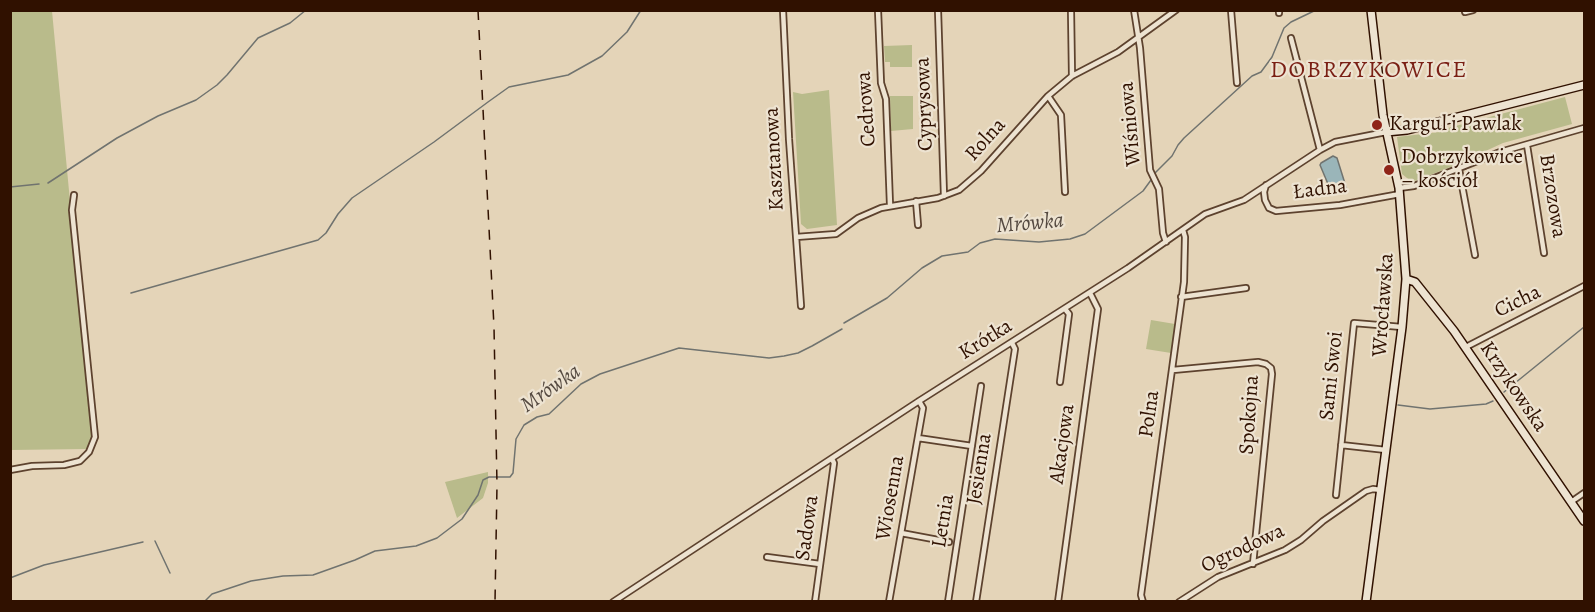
<!DOCTYPE html>
<html>
<head>
<meta charset="utf-8">
<style>
	body { margin:0 }
	#map { position:relative; width:1595px; height:612px; overflow:hidden; background:#e4d4b8; font-family:Alegreya,serif }
	canvas { display:block }
	.frame { position:absolute; inset:0; border:12px solid #301100; pointer-events:none }
</style>
</head>
<body>
<div id="map">
<canvas width="1595" height="612"></canvas>
<div class="frame"></div>
</div>
<script>
const context = document.querySelector('canvas').getContext('2d');
context.lineJoin = 'round';
function paint(path, color) {
  context.fillStyle = color;
  context.fill(path, 'evenodd');
}
function poly(rows) {
  const path = new Path2D();
  for (const r of rows) {
    path.moveTo(r[0], r[1]);
    for (let i = 2; i < r.length; i += 2) path.lineTo(r[i], r[i + 1]);
  }
  return path;
}
function trace(path, color, width, dash) {
  context.strokeStyle = color;
  context.lineWidth = width;
  context.lineCap = dash ? 'butt' : 'round';
  context.setLineDash(dash || []);
  context.stroke(path);
}
function label(font, color, halo, rows, align = 'center') {
  context.font = font + ' Alegreya,serif';
  context.lineWidth = 4.5;
  context.setLineDash([]);
  context.textBaseline = 'middle';
  context.strokeStyle = halo;
  context.fillStyle = color;
  for (const [text, x, y, turn = 0] of rows) {
    context.save();
    context.translate(x, y);
    context.rotate((+turn || 0) * Math.PI / 180);
    context.textAlign = isNaN(turn) ? turn : align;
    if (halo) context.strokeText(text, 0, 0);
    context.fillText(text, 0, 0);
    context.restore();
  }
}
paint(poly([
	[10,11,52,11,92,434,87,449,11,450],
	[912,45,912,67,890,67,890,62,885,62,884,46],
	[829,90,837,225,807,229,801,224,793,92,802,94],
	[890,96,913,96,913,129,891,131],
	[1565,97,1572,124,1503,143,1453,166,1412,182,1402,174,1397,137,1448,131,1448,128],
	[1151,320,1175,324,1171,353,1146,349],
	[488,472,488,483,483,498,457,518,445,482]
]), '#b9bb8b');
const water = poly([
	[1333,156,1337,158,1347,190,1345,192,1333,189,1328,184,1320,165,1321,163,1333,156]
]);
paint(water, '#9ab5b9');
trace(water, '#70736f', 1.5);
trace(poly([
	[1155,173,1172,156,1178,145,1184,138,1252,76,1261,72,1272,57,1284,28,1291,22,1316,10],
	[48,183,117,138,158,116,196,100,217,85,227,75,258,38,290,23,306,10],
	[10,187,39,184],
	[131,293,318,240,326,233,338,214,352,198,434,142,488,102,509,87,568,75,602,56,627,32,641,10],
	[844,323,887,298,922,268,942,256,968,252,980,243,995,239,1039,242,1070,239,1085,234,1143,191,1151,180],
	[1504,392,1584,327],
	[1398,405,1430,409,1486,404,1493,401],
	[155,541,170,573],
	[10,578,44,565,143,542],
	[204,602,212,594,251,581,283,576,313,575,355,560,375,551,416,546,437,538,462,519,478,495,483,480,489,477,510,477,513,473,516,439,524,425,537,417,549,414,581,384,600,374,679,348,769,358,784,356,798,353,812,346,842,329]
]), '#70736f', 1.5);
const street = poly([
	[783,10,789,139,801,306],
	[878,10,881,83,886,99,890,205],
	[938,10,944,196],
	[1071,10,1072,76],
	[1134,10,1140,48,1150,170,1159,189,1163,233,1166,242],
	[1231,10,1237,83],
	[1279,10,1279,13],
	[1465,12,1473,10],
	[1291,38,1320,150],
	[1048,96,1061,115,1065,192],
	[1527,145,1544,253],
	[1459,169,1475,255],
	[1266,185,1264,192,1265,200,1269,208,1276,211,1340,205,1400,194],
	[1399,188,1414,186,1500,152,1584,128],
	[916,201,918,225],
	[796,237,836,234,858,218,881,208,938,198,959,190,981,171,1048,96,1072,76,1118,52,1176,10],
	[1181,297,1246,288],
	[1466,347,1584,286],
	[1173,370,1258,362,1266,364,1271,368,1272,374,1253,564],
	[1060,382,1069,314,1065,309],
	[918,438,972,446],
	[1341,445,1386,450],
	[10,470,32,466,64,465,80,461,89,452,95,437,72,210,74,195],
	[1336,495,1354,323,1402,327],
	[1571,502,1584,493],
	[901,533,949,542],
	[767,557,820,564],
	[613,602,919,401,1128,268,1205,214,1244,200,1320,150,1335,142,1386,132],
	[815,602,834,463,832,459],
	[889,602,923,408,919,401],
	[948,602,981,386],
	[976,602,1015,349,1012,343],
	[1058,602,1098,309,1090,293],
	[1143,602,1141,595,1184,282,1185,237,1183,230],
	[1179,602,1218,577,1285,550,1301,540,1323,521,1366,491,1373,489,1381,490]
]);
const secondary = poly([
	[1386,132,1407,130,1584,85],
	[1406,279,1415,282,1454,331,1584,521],
	[1366,602,1402,327,1406,279,1399,188,1383,115,1371,10]
]);
trace(street, '#5d422e', 8);
trace(secondary, '#301100', 10);
trace(street, '#ede3d1', 4.5);
trace(secondary, '#ede3d1', 7);
trace(poly([
	[478,10,494,327,497,485,495,602]
]), '#301100', 1.5, [10, 10]);
for (const [x, y, r, color] of [
	[1377,125,6,"#8f2418"],
	[1389,170,6,"#8f2418"]
]) {
  const dot = new Path2D();
  dot.arc(x, y, r, 0, 2 * Math.PI);
  context.fillStyle = color;
  context.fill(dot);
  trace(dot, '#ede3d1', 2);
}
label('21px', '#301100', '#ede3d1', [
	["Cyprysowa",925,104,-92],
	["Cedrowa",867,109,-94],
	["Wiśniowa",1131,124,-95],
	["Rolna",986,140,-48],
	["Kasztanowa",775,159,-93],
	["Ładna",1320,190,-7],
	["Brzozowa",1552,196,81],
	["Cicha",1518,302,-26],
	["Wrocławska",1384,305,-86],
	["Krótka",986,340,-32],
	["Sami Swoi",1332,376,-84],
	["Krzykowska",1513,387,56],
	["Polna",1150,414,-82],
	["Spokojna",1250,415,-86],
	["Akacjowa",1063,444,-82],
	["Jesienna",980,469,-81],
	["Wiosenna",891,498,-80],
	["Letnia",944,521,-81],
	["Sadowa",808,528,-82],
	["Ogrodowa",1243,549,-25]
]);
label('21px', '#301100', '#ede3d1', [
	["Kargul i Pawlak",1389,125],
	["Dobrzykowice",1401,158],
	["– kościół",1401,182]
], 'left');
label('italic 22px', '#554a41', '#ede3d1', [
	["Mrówka",1030,224,-5],
	["Mrówka",551,389,-35]
]);
context.letterSpacing = '1.5px';
label('24px', '#7a1f14', '#ede3d1', [
	["DOBRZYKOWICE",1369,71]
]);
context.letterSpacing = '0px';
</script>
</body>
</html>
